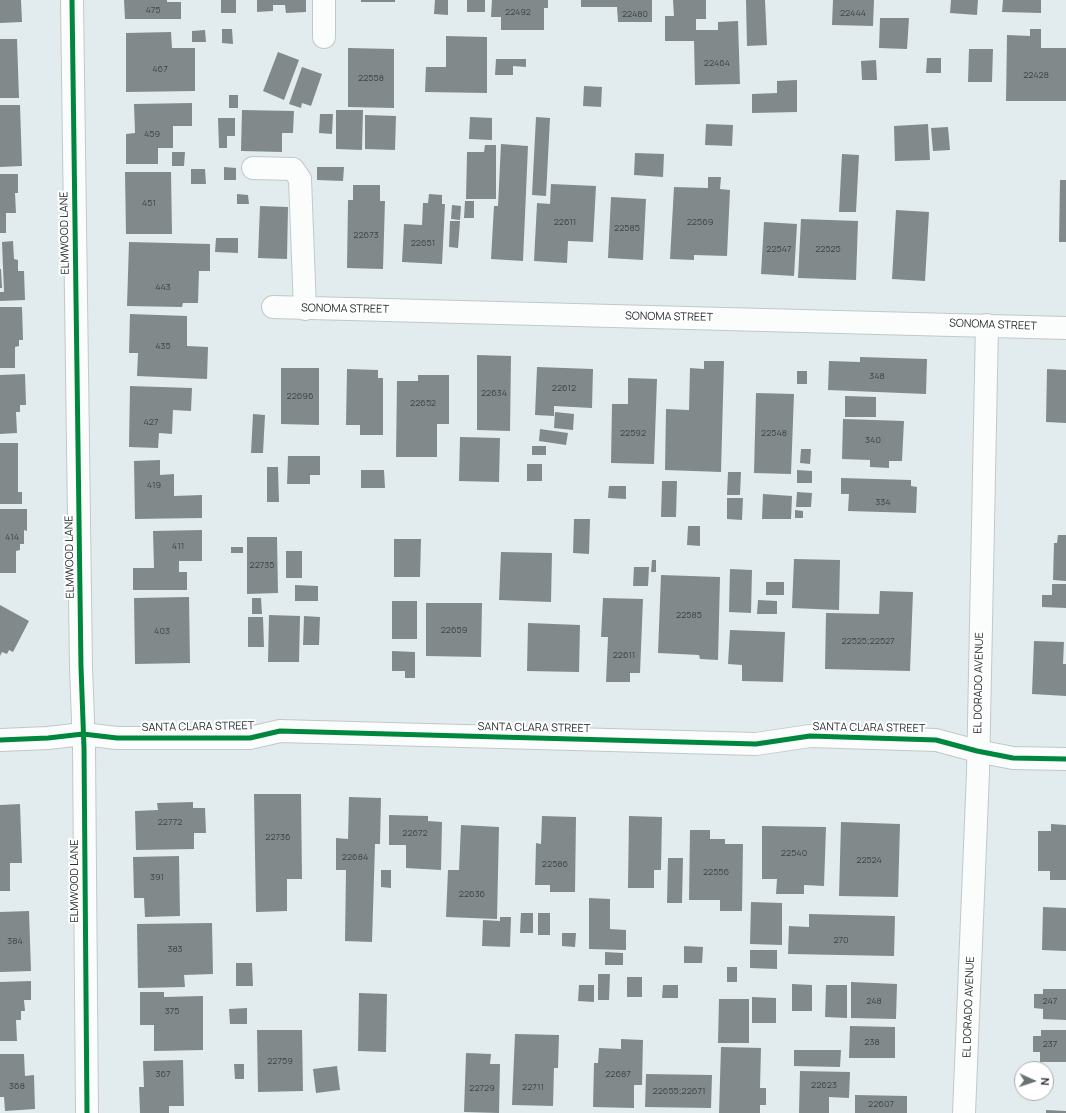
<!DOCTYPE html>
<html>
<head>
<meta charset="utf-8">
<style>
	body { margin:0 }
	#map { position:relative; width:1066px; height:1113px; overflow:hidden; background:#e2ecee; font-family:Manrope,sans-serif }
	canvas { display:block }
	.north { position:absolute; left:1014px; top:1061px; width:40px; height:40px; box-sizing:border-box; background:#fff; border:1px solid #a9acad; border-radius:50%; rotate:93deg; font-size:11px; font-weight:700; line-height:16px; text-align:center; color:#282f31 }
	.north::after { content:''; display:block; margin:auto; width:14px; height:18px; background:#697173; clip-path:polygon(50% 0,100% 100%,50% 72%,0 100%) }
</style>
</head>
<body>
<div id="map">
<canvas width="1066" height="1113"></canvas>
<div class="north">N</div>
</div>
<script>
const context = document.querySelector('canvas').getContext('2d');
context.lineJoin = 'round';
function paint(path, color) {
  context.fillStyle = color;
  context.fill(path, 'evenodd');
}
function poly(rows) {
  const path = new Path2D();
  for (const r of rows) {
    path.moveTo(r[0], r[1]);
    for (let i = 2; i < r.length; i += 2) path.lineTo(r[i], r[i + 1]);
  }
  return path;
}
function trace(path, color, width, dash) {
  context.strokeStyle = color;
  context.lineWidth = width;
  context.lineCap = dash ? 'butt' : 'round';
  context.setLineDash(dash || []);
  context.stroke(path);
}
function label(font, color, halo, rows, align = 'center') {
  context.font = font + ' Manrope,sans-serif';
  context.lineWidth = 4;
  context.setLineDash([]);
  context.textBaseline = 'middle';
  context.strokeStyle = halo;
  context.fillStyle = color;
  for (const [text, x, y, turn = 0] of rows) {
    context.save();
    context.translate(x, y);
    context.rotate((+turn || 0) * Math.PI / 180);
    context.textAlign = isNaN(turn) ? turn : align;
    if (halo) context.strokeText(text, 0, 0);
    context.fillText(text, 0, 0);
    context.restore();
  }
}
paint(poly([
	[0,0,21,0,22,22,0,23],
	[124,0,167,0,167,2,181,2,181,19,125,19],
	[221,0,236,0,236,13,221,13],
	[257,0,306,0,306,12,286,13,285,5,273,5,273,11,257,12],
	[361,0,395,0,395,2,361,2],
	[435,0,448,0,448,15,434,14],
	[467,0,485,0,485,12,467,12],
	[492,0,548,0,548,8,544,8,544,30,501,30,501,17,491,17],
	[581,0,652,0,652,22,618,22,617,7,581,7],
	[673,0,706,0,706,19,696,19,696,30,718,30,718,22,738,21,740,84,695,85,694,41,665,41,665,16,674,16],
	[746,0,765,0,767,45,747,46],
	[833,0,874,0,873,26,832,25],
	[951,0,978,0,977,15,950,13],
	[1003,0,1041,0,1041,13,1002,12],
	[880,18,909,18,907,49,879,48],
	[222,29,232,29,233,44,222,43],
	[1030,29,1041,29,1041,48,1066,48,1066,101,1006,101,1007,35,1030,36],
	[205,30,206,42,192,42,192,31],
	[171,32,172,48,195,48,195,91,126,92,126,33],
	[446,36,487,37,487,93,425,92,426,67,446,67],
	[0,39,17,39,19,98,0,98],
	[348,48,394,49,394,108,348,107],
	[969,49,993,49,992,82,968,82],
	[278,52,299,60,284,100,263,91],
	[927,58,941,58,941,73,926,73],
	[496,59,526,59,526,67,513,66,513,75,495,75],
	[876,60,877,80,862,80,861,61],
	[302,67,322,74,311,106,302,103,301,108,289,104],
	[797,80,797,112,752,113,752,94,777,93,777,81],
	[584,86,602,87,601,107,583,106],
	[229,95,238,95,238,108,229,108],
	[192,103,192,126,173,126,173,148,158,148,158,164,126,164,126,134,135,133,134,104],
	[0,105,20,105,22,166,0,167],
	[242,110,294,111,293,133,282,133,282,152,241,151],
	[336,110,363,110,362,150,336,149],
	[320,114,333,114,332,134,319,133],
	[365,115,396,116,395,150,365,149],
	[470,117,492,118,492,140,469,139],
	[536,117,550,118,546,196,532,195],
	[218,118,235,118,235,136,227,136,227,148,219,148],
	[706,124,733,125,732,146,705,145],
	[928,124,930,160,895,161,894,126],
	[948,127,950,150,933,151,931,128],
	[501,144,528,146,523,261,491,259,494,206,498,206],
	[485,145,496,145,496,199,466,199,467,152,484,152],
	[172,152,185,152,184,166,172,166],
	[635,153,664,154,663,177,634,175],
	[842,154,859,155,856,212,839,212],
	[224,167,236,168,236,180,224,180],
	[317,167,344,167,343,181,317,180],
	[191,169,205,169,206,184,191,184],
	[125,172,171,172,172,234,126,234],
	[0,174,18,174,18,193,15,193,16,213,6,213,6,233,0,233],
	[708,177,721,177,720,189,730,190,727,256,694,255,694,260,670,259,674,187,708,188],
	[1060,180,1066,180,1066,242,1059,242],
	[551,184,596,186,593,242,568,241,567,263,534,261,537,203,550,204],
	[353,185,380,185,380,201,385,201,383,269,347,268,348,200,353,200],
	[237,194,248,195,249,204,237,204],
	[429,194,442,195,442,204,445,204,442,264,402,262,404,224,422,225,423,203,428,203],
	[611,197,646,199,643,260,608,258],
	[465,201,474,201,474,218,464,218],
	[452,205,461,206,460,220,451,219],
	[260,206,288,207,287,259,258,258],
	[896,210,929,212,925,281,892,279],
	[801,219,858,221,856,280,798,278],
	[450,221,460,221,458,248,449,247],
	[764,222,797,224,794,276,761,274],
	[216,238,238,238,238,253,215,252],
	[13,241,14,259,18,260,18,271,24,271,25,300,0,301,0,292,4,292,2,242],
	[129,242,210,244,210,271,199,271,198,303,183,303,182,307,127,306],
	[0,269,1,269,2,288,0,288],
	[0,307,22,307,23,340,19,340,19,346,15,347,15,368,0,368],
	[130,314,187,316,187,346,208,347,207,379,137,376,138,353,129,353],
	[477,355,511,356,510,431,477,430],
	[860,357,927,359,926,394,828,390,829,361,860,362],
	[704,361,724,361,721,472,665,470,666,409,689,410,690,368,704,369],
	[537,367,593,369,592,408,554,406,554,416,535,415],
	[281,368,319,368,319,425,281,424],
	[347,369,378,370,378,378,383,378,383,435,360,435,360,425,346,425],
	[1047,369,1066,370,1066,423,1046,422],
	[797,371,807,371,807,384,797,384],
	[25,374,26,405,20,405,20,412,16,412,17,433,0,434,0,375],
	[418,375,449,375,449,424,437,424,437,457,396,457,397,381,418,381],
	[628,378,657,379,654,464,611,463,612,404,628,404],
	[130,386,192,388,191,411,173,410,172,434,159,433,158,448,129,447],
	[756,393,794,394,791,474,754,473],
	[845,396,876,397,876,417,845,417],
	[555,412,574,414,573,430,554,428],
	[253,414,265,415,263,453,251,453],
	[843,419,904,421,902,461,889,461,889,468,870,467,870,460,842,459],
	[540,429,568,433,566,445,539,441],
	[460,437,500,438,499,482,459,481],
	[0,443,18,443,18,492,22,492,22,504,0,504],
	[532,446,546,446,546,455,532,455],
	[801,449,811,449,810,464,800,463],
	[288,456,320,456,320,475,310,475,310,484,287,484],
	[160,460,160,475,174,474,174,496,202,495,202,518,135,519,134,461],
	[527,464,542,464,542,481,527,481],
	[267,467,278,467,279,502,267,502],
	[361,470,384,470,385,488,361,488],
	[797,470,812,471,812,483,797,483],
	[728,472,741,472,740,495,727,495],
	[841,478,911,480,911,486,917,487,916,513,848,511,849,494,841,494],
	[662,481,677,481,676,517,661,517],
	[609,486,626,486,626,499,608,498],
	[797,492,812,493,811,507,796,507],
	[763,494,792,496,791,519,762,519],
	[727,498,743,498,742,520,727,519],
	[0,509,27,509,27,531,24,530,24,544,20,544,20,550,16,551,16,573,0,573],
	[795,510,803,511,803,518,795,518],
	[574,519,590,519,589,554,573,553],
	[688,526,700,526,700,546,687,545],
	[202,530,202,561,179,561,179,572,187,572,187,590,133,590,133,568,154,568,153,531],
	[1058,535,1066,535,1066,581,1053,580,1054,543,1057,543],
	[247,537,277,537,278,593,247,594],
	[394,539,421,539,420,577,394,577],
	[231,547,243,547,243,553,231,553],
	[286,551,302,551,302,578,286,578],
	[501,552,552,553,551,602,499,600],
	[794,559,840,560,839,610,792,608],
	[652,560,656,560,656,572,651,572],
	[634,567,649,567,648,586,633,586],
	[730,569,752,570,751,613,729,612],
	[661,575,720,577,718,660,700,659,699,655,658,653],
	[766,582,784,582,784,595,766,595],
	[1052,584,1066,584,1066,608,1042,607,1042,595,1052,595],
	[295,585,318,586,318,601,295,601],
	[880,591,913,592,910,671,825,669,826,613,879,614],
	[189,597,190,663,135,664,134,598],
	[252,598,261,598,262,614,252,614],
	[603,598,643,599,640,673,630,673,630,682,606,682,608,637,601,637],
	[758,600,777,601,777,614,757,614],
	[392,601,417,601,417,639,392,639],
	[426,603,482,603,481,657,426,656],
	[0,605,29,621,13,652,9,650,7,654,2,652,0,656],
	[269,615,300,616,299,662,268,662],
	[304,616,320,617,319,645,303,645],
	[248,617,263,617,264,647,248,647],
	[528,623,580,625,579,672,527,671],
	[730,630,785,632,783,682,742,681,742,665,728,664],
	[1034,641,1064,642,1063,664,1066,664,1066,696,1032,694],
	[392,651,415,652,415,678,405,678,405,671,392,671],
	[254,794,301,794,302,879,287,879,287,911,256,912],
	[349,797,381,798,380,844,375,844,372,942,345,941,346,870,336,870,336,838,348,839],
	[193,802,193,808,205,808,206,833,194,833,194,849,136,850,135,811,158,810,157,803],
	[20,804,22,863,10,863,10,891,0,891,0,805],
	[389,815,428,816,428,821,442,822,441,870,406,868,406,845,389,845],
	[542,816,576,817,575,892,550,892,550,885,535,885,536,843,541,844],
	[629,816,662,817,661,870,654,870,654,888,628,888],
	[841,822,900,824,898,897,839,896],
	[1051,824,1066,825,1066,880,1050,880,1050,871,1038,871,1038,831,1051,831],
	[461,825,499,827,497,919,446,917,448,870,459,870],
	[762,826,826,827,824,886,804,885,804,894,776,894,777,879,762,879],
	[690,830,710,830,710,839,725,839,725,844,743,844,742,911,720,911,720,900,689,900],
	[179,856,180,916,145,917,144,898,134,898,133,857],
	[668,858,683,858,682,903,667,903],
	[381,870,391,870,391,888,381,887],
	[589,898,610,899,610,929,626,930,626,950,589,949],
	[751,902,782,903,782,945,750,944],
	[1043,907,1066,908,1066,951,1042,950],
	[29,911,31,971,0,972,0,912],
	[521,913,533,913,533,933,520,933],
	[538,913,550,913,550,935,538,935],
	[809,914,895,916,894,956,788,954,789,926,809,927],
	[500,917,511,917,510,947,482,946,483,920,500,921],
	[212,923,213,974,184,975,185,987,138,988,137,924],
	[562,933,576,933,575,947,562,946],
	[684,946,703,947,702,963,684,963],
	[750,950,777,950,777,969,750,968],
	[605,952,623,953,623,965,605,965],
	[236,963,252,963,253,986,236,986],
	[727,967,737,967,737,982,727,982],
	[598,974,610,974,609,1000,598,1000],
	[627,977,642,977,642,997,627,997],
	[31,981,31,1000,24,1000,25,1011,21,1011,21,1020,16,1020,17,1041,0,1041,0,982],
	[851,982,897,984,896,1019,851,1018],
	[792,984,812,985,812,1011,792,1011],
	[579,985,594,985,594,1002,578,1001],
	[663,985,678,985,678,998,662,998],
	[826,985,847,985,847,1018,825,1017],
	[1043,989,1066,989,1066,1020,1043,1019,1043,1009,1034,1008,1034,994,1043,994],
	[140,992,164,992,164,997,203,996,203,1050,154,1051,154,1025,140,1025],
	[359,993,387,994,386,1052,358,1051],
	[752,997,776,998,776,1023,752,1023],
	[719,999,749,999,749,1043,718,1043],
	[247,1008,247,1024,230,1024,229,1009],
	[850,1026,895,1027,895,1058,849,1058],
	[257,1030,302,1030,303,1091,258,1092],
	[1041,1030,1066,1030,1066,1062,1040,1062,1040,1052,1033,1052,1033,1036,1041,1036],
	[515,1034,559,1035,558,1068,554,1068,553,1106,512,1105],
	[621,1039,643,1040,642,1085,634,1085,634,1108,593,1107,594,1063,598,1063,599,1048,621,1049],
	[721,1047,761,1048,760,1088,766,1088,766,1105,760,1105,760,1113,719,1113],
	[794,1050,841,1050,840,1067,794,1066],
	[466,1053,491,1054,490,1064,500,1064,499,1113,464,1112],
	[0,1054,24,1054,25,1076,34,1075,35,1109,5,1111,4,1097,0,1097],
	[183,1060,184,1106,169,1106,169,1113,140,1113,139,1087,144,1087,143,1061],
	[234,1064,244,1064,244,1079,235,1079],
	[337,1066,340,1090,316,1093,313,1069],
	[800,1071,850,1072,849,1098,829,1097,829,1113,799,1113],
	[646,1074,712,1075,711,1108,645,1107],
	[855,1095,907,1096,907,1113,855,1113],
	[1046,1110,1066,1111,1066,1113,1046,1113]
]), '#82898b');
const minor = poly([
	[72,0,81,667,84,748,87,1113],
	[324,0,324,37],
	[253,168,293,169,300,179,305,309],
	[273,307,1066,328],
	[964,1113,978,773,987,325]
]);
const major = poly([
	[0,740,48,738,83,734,117,738,250,738,280,731,756,744,810,736,936,740,977,751,1013,758,1066,759]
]);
trace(minor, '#c0c8ca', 24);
trace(major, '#c0c8ca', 24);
trace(minor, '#fbfcfc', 22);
trace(major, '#fbfcfc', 22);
trace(poly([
	[72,0,81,667,84,748,87,1113],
	[0,740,48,738,83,734,117,738,250,738,280,731,756,744,810,736,936,740,977,751,1013,758,1066,759]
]), '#00873e', 5);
label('9px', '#3e4648', null, [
	["475",153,10],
	["22492",518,12],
	["22444",853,13],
	["22480",635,14],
	["22464",717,63],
	["467",160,69],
	["22428",1036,75],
	["22558",371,78],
	["459",152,134],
	["451",149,203],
	["22611",565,222],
	["22569",700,222],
	["22585",627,228],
	["22673",366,235],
	["22651",423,243],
	["22547",779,249],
	["22525",828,249],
	["443",163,287],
	["435",163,346],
	["348",877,376],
	["22612",564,388],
	["22634",494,393],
	["22696",300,396],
	["22652",423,403],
	["427",151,422],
	["22592",633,433],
	["22548",774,433],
	["340",873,440],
	["419",154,485],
	["334",883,502],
	["414",12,537],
	["411",178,546],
	["22735",262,565],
	["22585",689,615],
	["22659",454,630],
	["403",162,631],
	["22525;22527",868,641],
	["22611",624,655],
	["22772",170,822],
	["22672",415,833],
	["22736",278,837],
	["22540",794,853],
	["22684",355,857],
	["22524",869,860],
	["22586",555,864],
	["22556",716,872],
	["391",157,877],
	["22636",472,894],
	["270",841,940],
	["384",15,941],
	["383",175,949],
	["248",874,1001],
	["247",1050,1001],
	["375",172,1011],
	["238",872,1042],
	["237",1050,1044],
	["22759",280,1061],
	["367",163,1074],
	["22687",618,1074],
	["22623",824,1085],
	["368",17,1086],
	["22711",533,1087],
	["22729",482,1088],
	["22655;22671",679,1091],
	["22607",881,1104]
]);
label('11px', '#282f31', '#fff', [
	["ELMWOOD LANE",65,233,-91],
	["SONOMA STREET",345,309,1],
	["SONOMA STREET",669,317,1],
	["SONOMA STREET",993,325,2],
	["ELMWOOD LANE",70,557,-91],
	["EL DORADO AVENUE",979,683,-89],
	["SANTA CLARA STREET",198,727,-1],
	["SANTA CLARA STREET",534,728,1],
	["SANTA CLARA STREET",869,728,1],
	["ELMWOOD LANE",75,881,-90],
	["EL DORADO AVENUE",969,1007,-88]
]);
</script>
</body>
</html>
